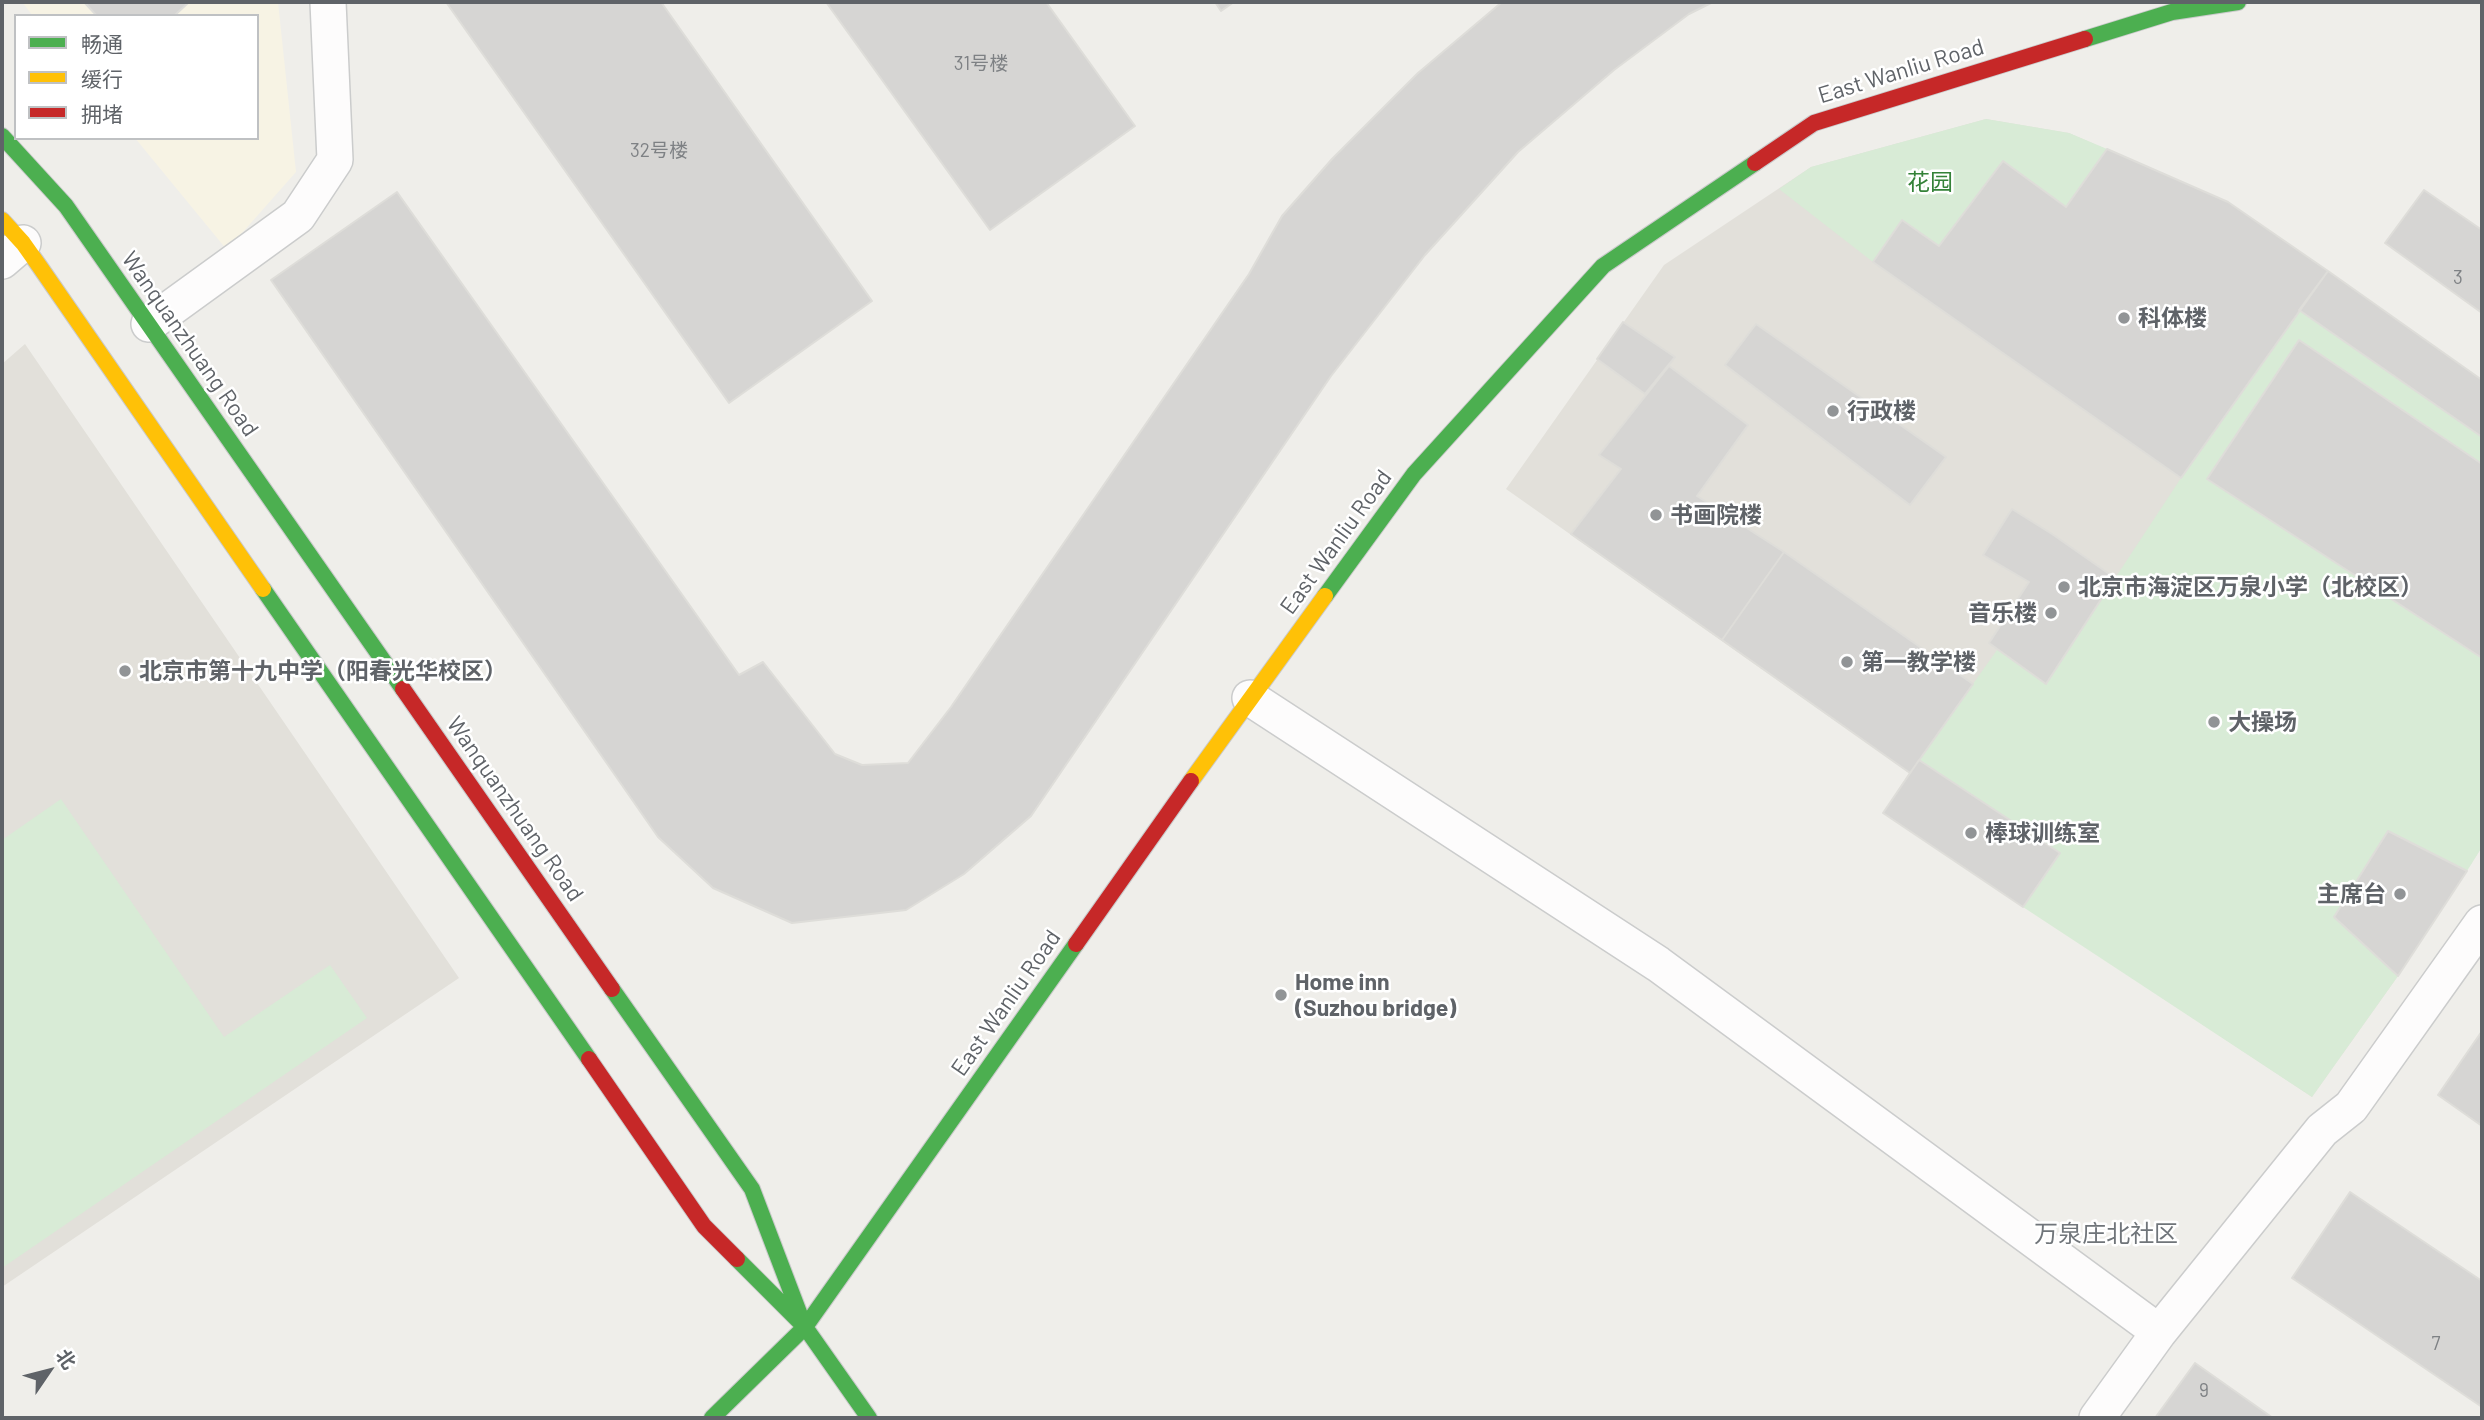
<!DOCTYPE html>
<html>
<head>
<meta charset="utf-8">
<style>
	body { margin:0 }
	#map { position:relative; width:2484px; height:1420px; overflow:hidden; background:#efeeea; font-family:Barlow,"Noto Sans SC",sans-serif }
	canvas { display:block }
	.frame { position:absolute; inset:0; border:4px solid #5f6368; pointer-events:none }
	.legend { position:absolute; left:14px; top:14px; width:245px; height:126px; box-sizing:border-box; background:#fff; border:2px solid #bfc1c3; margin:0; padding:9px 12px; list-style:none; font-size:21px; color:#5f6368 }
	.legend li { display:flex; align-items:center; gap:14px; height:35px }
	.legend b { width:35px; border:2px solid #bfc1c3 }
	.north { position:absolute; left:14px; top:1336px; width:70px; height:70px; -webkit-text-stroke:5px #fff; paint-order:stroke; rotate:55deg; font-size:19px; font-weight:700; line-height:28px; text-align:center; color:#5f6368 }
	.north::after { content:''; display:block; margin:auto; width:24px; height:32px; background:#5f6368; clip-path:polygon(50% 0,100% 100%,50% 72%,0 100%) }
</style>
</head>
<body>
<div id="map">
<canvas width="2484" height="1420"></canvas>
<div class="frame"></div>
<ul class="legend">
<li><b style="height:9px;background:#4caf50"></b>畅通</li>
<li><b style="height:9px;background:#ffc107"></b>缓行</li>
<li><b style="height:9px;background:#c62828"></b>拥堵</li>
</ul>
<div class="north">北</div>
</div>
<script>
const context = document.querySelector('canvas').getContext('2d');
context.lineJoin = 'round';
function paint(path, color) {
  context.fillStyle = color;
  context.fill(path, 'evenodd');
}
function poly(rows) {
  const path = new Path2D();
  for (const r of rows) {
    path.moveTo(r[0], r[1]);
    for (let i = 2; i < r.length; i += 2) path.lineTo(r[i], r[i + 1]);
  }
  return path;
}
function trace(path, color, width, dash) {
  context.strokeStyle = color;
  context.lineWidth = width;
  context.lineCap = dash ? 'butt' : 'round';
  context.setLineDash(dash || []);
  context.stroke(path);
}
function label(font, color, halo, rows, align = 'center') {
  context.font = font + ' Barlow,"Noto Sans SC",sans-serif';
  context.lineWidth = 5;
  context.setLineDash([]);
  context.textBaseline = 'middle';
  context.strokeStyle = halo;
  context.fillStyle = color;
  for (const [text, x, y, turn = 0] of rows) {
    context.save();
    context.translate(x, y);
    context.rotate((+turn || 0) * Math.PI / 180);
    context.textAlign = isNaN(turn) ? turn : align;
    if (halo) context.strokeText(text, 0, 0);
    context.fillText(text, 0, 0);
    context.restore();
  }
}
paint(poly([
	[22,2,278,2,296,172,227,250,135,138,257,138,257,16,33,16]
]), '#f7f3e4');
paint(poly([
	[1986,119,2069,133,2228,202,2482,380,2482,847,2398,976,2312,1097,1883,813,1909,773,1506,489,1664,265,1811,167],
	[25,344,459,978,2,1287,2,364]
]), '#e2e0da');
paint(poly([
	[1986,119,2069,133,2107,149,2066,207,2003,161,1939,246,1902,220,1873,262,1779,189,1811,167],
	[2299,310,2482,437,2482,464,2299,340,2207,478,2482,658,2482,847,2467,871,2388,831,2398,976,2312,1097,2023,907,2059,853,1919,760,1997,650,2046,683,2181,478],
	[61,799,224,1037,330,965,367,1018,2,1268,2,840]
]), '#d8ebd6');
const building = poly([
	[84,2,189,2,174,16,97,16,84,2],
	[446,2,661,2,872,301,729,403,446,2],
	[826,2,1046,2,1135,126,990,230,826,2],
	[1215,2,1234,2,1221,11,1215,2],
	[1502,2,1713,2,1689,14,1614,70,1518,152,1425,255,1331,376,1031,816,964,874,906,910,792,923,713,888,658,837,271,280,397,192,739,675,763,662,835,754,862,765,908,763,951,707,1249,274,1282,216,1332,159,1418,73,1502,2],
	[2107,149,2228,202,2328,271,2181,478,1873,262,1902,220,1939,246,2003,161,2066,207,2107,149],
	[2424,190,2482,230,2482,313,2385,243,2424,190],
	[2328,271,2482,380,2482,437,2299,310,2328,271],
	[1623,322,1675,357,1645,394,1597,359,1623,322],
	[1756,324,1946,457,1910,505,1725,365,1756,324],
	[2299,340,2482,464,2482,658,2207,479,2299,340],
	[1669,366,1748,425,1697,496,1784,552,1722,640,1571,534,1621,469,1599,455,1669,366],
	[2012,509,2052,534,2115,578,2046,684,1989,643,2029,582,1983,555,2012,509],
	[1784,552,1973,684,1910,773,1722,640,1784,552],
	[1919,760,2060,853,2023,907,1883,813,1919,760],
	[2388,831,2467,871,2398,976,2334,917,2388,831],
	[2482,1031,2482,1126,2438,1095,2482,1031],
	[2350,1192,2482,1281,2482,1407,2292,1278,2350,1192],
	[2195,1363,2273,1418,2155,1418,2195,1363]
]);
paint(building, '#d6d5d3');
trace(building, '#deddd9', 2);
const street = poly([
	[2,261,23,243],
	[149,324,298,216,335,160,328,2],
	[1250,698,1658,964,2159,1332],
	[2097,1418,2159,1332,2322,1130,2351,1107,2482,923]
]);
const fast = poly([
	[2085,39,2172,12,2238,2],
	[2,136,66,206,403,689],
	[263,589,589,1059],
	[1325,596,1414,474,1603,266,1755,163],
	[612,989,752,1189,800,1315],
	[737,1259,805,1327,869,1418],
	[712,1418,805,1327,1076,944]
]);
const slow = poly([
	[2,220,23,243,40,267,263,589],
	[1191,781,1325,596]
]);
const jam = poly([
	[1755,163,1814,123,2085,39],
	[403,689,612,989],
	[1076,944,1191,781],
	[589,1059,704,1226,737,1259]
]);
trace(street, '#cbcccc', 38);
trace(fast, '#cacacb', 18);
trace(slow, '#cacacb', 18);
trace(jam, '#cacacb', 18);
trace(street, '#fdfcfc', 35);
trace(fast, '#4caf50', 16);
trace(slow, '#ffc107', 16);
trace(jam, '#c62828', 16);
for (const [x, y, r, color] of [
	[2124,318,7,"#919496"],
	[1833,411,7,"#919496"],
	[1656,515,7,"#919496"],
	[2064,587,7,"#919496"],
	[2051,613,7,"#919496"],
	[1847,662,7,"#919496"],
	[125,671,7,"#919496"],
	[2214,722,7,"#919496"],
	[1971,833,7,"#919496"],
	[2400,894,7,"#919496"],
	[1281,995,7,"#919496"]
]) {
  const dot = new Path2D();
  dot.arc(x, y, r, 0, 2 * Math.PI);
  context.fillStyle = color;
  context.fill(dot);
  trace(dot, '#fff', 2.5);
}
label('19px', '#7e8184', null, [
	["31号楼",981,64],
	["32号楼",659,151],
	["3",2458,278],
	["7",2436,1344],
	["9",2204,1391]
]);
label('23px', '#5f6368', '#fff', [
	["East Wanliu Road",1901,71,-17],
	["Wanquanzhuang Road",190,344,55],
	["East Wanliu Road",1336,542,-54],
	["Wanquanzhuang Road",515,809,55],
	["East Wanliu Road",1006,1003,-55]
]);
label('23px', '#348238', '#fff', [
	["花园",1930,182]
]);
label('bold 23px', '#5f6368', '#fff', [
	["科体楼",2138,318],
	["行政楼",1847,411],
	["书画院楼",1670,515],
	["北京市海淀区万泉小学（北校区）",2078,587],
	["音乐楼",2037,613,"right"],
	["第一教学楼",1861,662],
	["北京市第十九中学（阳春光华校区）",139,671],
	["大操场",2228,722],
	["棒球训练室",1985,833],
	["主席台",2386,894,"right"],
	["Home inn",1295,982],
	["(Suzhou bridge)",1295,1008]
], 'left');
label('24px', '#70757a', '#fff', [
	["万泉庄北社区",2106,1234]
]);
</script>
</body>
</html>
